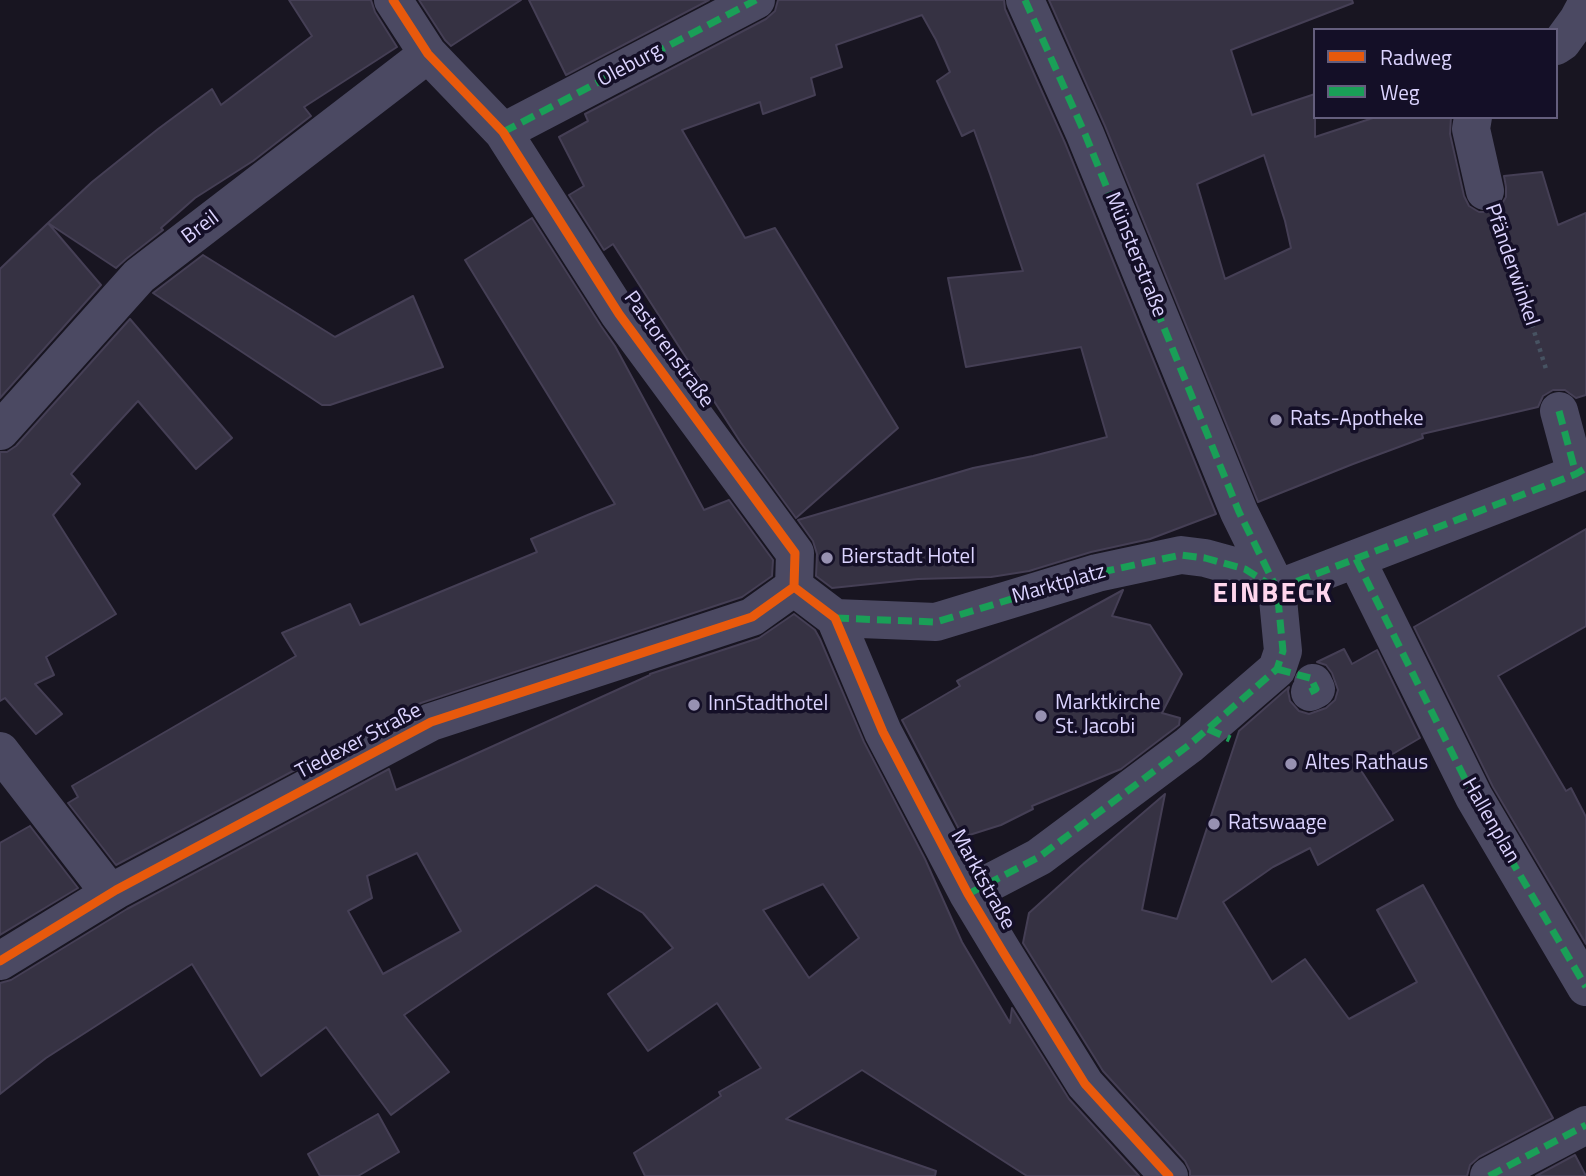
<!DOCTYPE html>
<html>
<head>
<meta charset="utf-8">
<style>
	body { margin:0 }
	#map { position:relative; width:1586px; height:1176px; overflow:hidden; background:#181521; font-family:"Titillium Web",sans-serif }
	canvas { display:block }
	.legend { position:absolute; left:1313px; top:28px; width:245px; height:91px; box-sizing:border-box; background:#140f27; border:2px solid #645e7d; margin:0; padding:9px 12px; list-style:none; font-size:21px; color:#dcd4ff }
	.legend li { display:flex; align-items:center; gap:14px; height:35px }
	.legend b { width:35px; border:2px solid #645e7d }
</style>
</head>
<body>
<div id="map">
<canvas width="1586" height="1176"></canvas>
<ul class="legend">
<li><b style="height:9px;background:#e8590c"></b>Radweg</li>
<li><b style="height:9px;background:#1a9f57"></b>Weg</li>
</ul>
</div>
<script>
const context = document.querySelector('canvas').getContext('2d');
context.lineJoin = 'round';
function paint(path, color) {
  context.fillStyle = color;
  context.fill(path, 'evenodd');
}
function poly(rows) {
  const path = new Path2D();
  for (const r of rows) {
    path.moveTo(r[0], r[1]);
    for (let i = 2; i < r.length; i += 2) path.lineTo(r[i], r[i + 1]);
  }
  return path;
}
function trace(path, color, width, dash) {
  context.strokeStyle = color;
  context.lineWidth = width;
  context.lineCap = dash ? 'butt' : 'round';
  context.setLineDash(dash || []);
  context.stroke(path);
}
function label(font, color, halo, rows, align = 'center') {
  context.font = font + ' "Titillium Web",sans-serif';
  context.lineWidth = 7;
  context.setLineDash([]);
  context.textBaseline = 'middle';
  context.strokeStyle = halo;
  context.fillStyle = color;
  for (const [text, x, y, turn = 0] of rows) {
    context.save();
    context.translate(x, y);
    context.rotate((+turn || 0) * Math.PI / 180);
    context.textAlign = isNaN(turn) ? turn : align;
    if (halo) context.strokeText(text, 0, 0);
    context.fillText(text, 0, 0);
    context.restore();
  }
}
const building = poly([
	[289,0,371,0,375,12,397,47,304,107,311,116,253,161,195,198,161,228,163,230,126,259,116,268,48,223,92,182,158,129,212,89,221,105,312,36,289,0],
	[419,0,521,0,451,46,445,40,419,0],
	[529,0,709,0,566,75,529,0],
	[778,0,1004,0,1005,9,1065,143,1216,514,1150,539,1091,552,1029,571,991,577,918,579,832,588,816,576,817,554,813,541,798,520,973,468,1033,456,1107,437,1081,347,966,367,948,278,1023,271,990,174,974,130,962,136,937,81,950,72,936,40,922,15,836,45,842,67,811,78,815,95,763,114,760,102,682,130,745,238,775,228,898,428,796,518,741,443,613,244,604,250,569,195,584,186,559,137,588,121,585,114,766,19,775,11,778,0],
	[1049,0,1352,0,1353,3,1231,50,1252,115,1315,94,1315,137,1376,117,1451,117,1450,134,1464,196,1469,206,1479,212,1490,212,1500,207,1506,197,1506,187,1504,176,1542,172,1558,225,1586,213,1586,395,1576,398,1565,390,1553,390,1543,396,1538,407,1422,434,1423,438,1353,464,1258,502,1105,126,1049,0],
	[1264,155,1285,221,1291,248,1225,279,1197,184,1264,155],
	[532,218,601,326,615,346,704,510,729,500,773,560,772,576,742,597,421,703,389,720,373,725,374,728,116,865,68,803,78,797,72,786,296,656,282,633,350,604,360,625,537,552,531,539,590,514,615,504,465,260,532,218],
	[48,223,101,285,0,398,0,269,48,223],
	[203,255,335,337,413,296,443,367,330,405,322,405,153,293,203,255],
	[130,319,232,438,196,469,138,401,71,474,80,484,53,515,116,614,46,657,54,675,35,684,62,714,36,734,5,698,0,701,0,452,7,452,16,446,130,319],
	[1586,529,1586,626,1498,676,1566,791,1571,788,1586,817,1586,944,1493,787,1414,627,1586,529],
	[1123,590,1112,616,1150,625,1182,674,1162,713,1180,718,1179,725,1121,769,1032,806,1033,809,1001,825,963,837,902,720,960,686,957,681,1123,590],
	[794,614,815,630,820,639,864,742,925,859,962,942,1010,1023,1012,1008,1069,1099,1139,1176,1027,1176,862,1070,786,1119,936,1171,935,1176,645,1176,634,1153,721,1096,719,1092,761,1068,717,1003,648,1051,608,994,673,948,643,913,596,885,404,1015,449,1072,391,1115,326,1027,261,1076,192,964,46,1058,0,1094,0,983,11,980,127,909,389,769,396,790,650,675,650,674,759,638,794,614],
	[417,853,461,931,383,974,348,911,372,898,367,876,417,853],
	[823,884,859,938,809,978,763,910,823,884],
	[1344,649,1352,664,1377,650,1420,738,1362,772,1393,820,1318,865,1310,848,1273,867,1223,902,1272,982,1305,959,1349,1019,1417,982,1377,910,1423,885,1553,1118,1479,1157,1470,1165,1467,1176,1190,1176,1190,1171,1185,1161,1103,1071,1023,943,1029,913,1081,866,1165,794,1142,910,1177,919,1239,731,1289,687,1288,691,1290,701,1299,711,1309,714,1326,708,1335,700,1338,690,1332,673,1326,665,1317,662,1344,649],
	[30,826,78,888,0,935,0,843,30,826],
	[378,1114,399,1152,358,1176,320,1176,308,1154,378,1114],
	[1575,1155,1586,1176,1536,1176,1575,1155]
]);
paint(building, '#363243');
trace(building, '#453f55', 2);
trace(poly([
	[1498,228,1527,309,1547,372]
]), '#475362', 4.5, [3.5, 5]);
trace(poly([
	[393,0,428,54,503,132,619,314,795,553,794,587],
	[1556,46,1562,42,1578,20,1586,5],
	[1473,117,1471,129,1485,191],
	[503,132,756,0],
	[1559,411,1576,474],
	[0,431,139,276,428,54],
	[1356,559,1474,797,1586,987],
	[794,587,835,618,883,732,968,894,1003,952,1085,1084,1169,1176],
	[1277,589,1576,474,1586,468],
	[835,618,936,622,1097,573,1181,555,1205,558,1245,569,1277,589],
	[1310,692,1316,689,1313,683],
	[0,751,110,893],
	[968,894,1039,857,1189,745,1277,669,1283,651,1277,589,1239,512,1085,134,1025,0],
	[0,961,116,890,431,722,752,617,794,587],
	[1489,1176,1586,1125]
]), '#4b4962', 38);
trace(poly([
	[503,132,756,0],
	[1559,411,1576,474],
	[1356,559,1474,797,1586,987],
	[1277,589,1576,474,1586,468],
	[835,618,936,622,1097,573,1181,555,1205,558,1245,569,1277,589],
	[1277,669,1310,678],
	[1310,692,1316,689,1313,683],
	[1208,729,1230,739],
	[968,894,1039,857,1189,745,1277,669,1283,651,1277,589,1239,512,1085,134,1025,0],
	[1489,1176,1586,1125]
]), '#1a9f57', 7, [14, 7]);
trace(poly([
	[393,0,428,54,503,132,619,314,795,553,794,587],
	[794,587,835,618,883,732,968,894,1003,952,1085,1084,1169,1176],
	[0,961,116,890,431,722,752,617,794,587]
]), '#e8590c', 9);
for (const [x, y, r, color] of [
	[1276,420,7,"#9791b1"],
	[827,558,7,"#9791b1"],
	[694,705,7,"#9791b1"],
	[1041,716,7,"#9791b1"],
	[1291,764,7,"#9791b1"],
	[1214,824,7,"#9791b1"]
]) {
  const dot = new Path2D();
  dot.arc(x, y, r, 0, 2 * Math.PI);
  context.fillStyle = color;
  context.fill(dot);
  trace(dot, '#140f27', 2.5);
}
label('21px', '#dcd4ff', '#140f27', [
	["Oleburg",630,66,-28],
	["Breil",201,228,-37],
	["Münsterstraße",1135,255,68],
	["Pfänderwinkel",1511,265,71],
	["Pastorenstraße",668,350,54],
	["Marktplatz",1059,585,-16],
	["Tiedexer Straße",359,742,-28],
	["Hallenplan",1490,821,60],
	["Marktstraße",982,880,61]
]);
label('21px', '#dcd4ff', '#140f27', [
	["Rats-Apotheke",1290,420],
	["Bierstadt Hotel",841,558],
	["Marktkirche",1055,704],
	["St. Jacobi",1055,728],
	["InnStadthotel",708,705],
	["Altes Rathaus",1305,764],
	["Ratswaage",1228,824]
], 'left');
context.letterSpacing = '2px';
label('bold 28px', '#ffd6ed', '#140f27', [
	["EINBECK",1273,595]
]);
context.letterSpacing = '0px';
</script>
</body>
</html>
